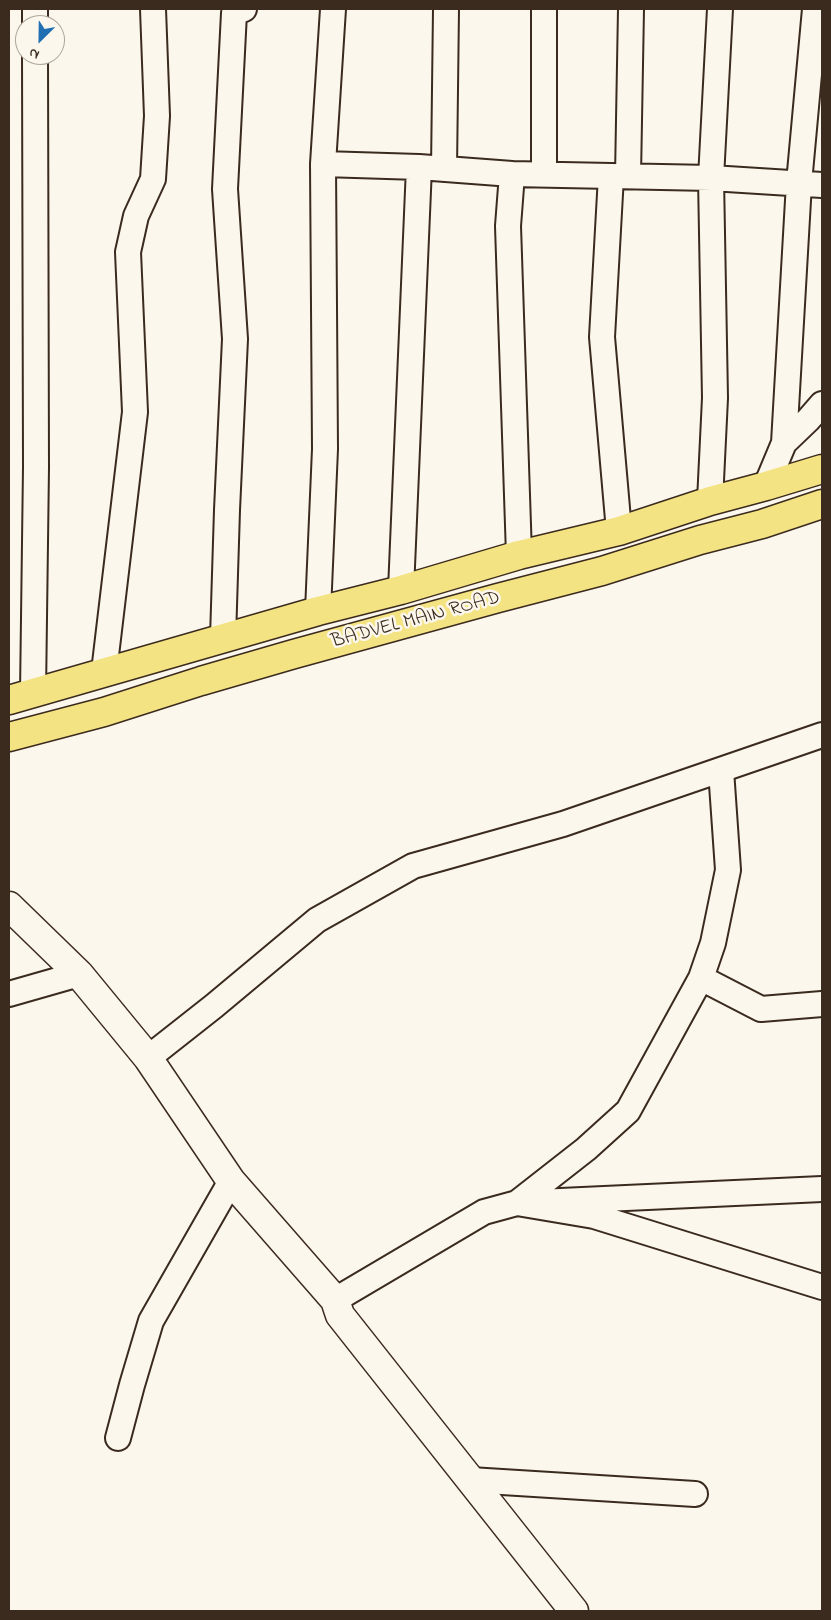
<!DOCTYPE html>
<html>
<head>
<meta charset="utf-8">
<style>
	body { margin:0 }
	#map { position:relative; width:831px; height:1620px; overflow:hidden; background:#fbf7ec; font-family:"Indie Flower",sans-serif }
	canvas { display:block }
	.frame { position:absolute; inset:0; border:10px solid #3b2a1e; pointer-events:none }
	.north { position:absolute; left:15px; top:15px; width:50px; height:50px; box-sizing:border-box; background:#fbf7ec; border:1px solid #aea59a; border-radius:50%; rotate:203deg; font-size:14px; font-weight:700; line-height:20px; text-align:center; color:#3b2a1e }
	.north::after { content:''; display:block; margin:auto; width:18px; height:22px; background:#1f6fb2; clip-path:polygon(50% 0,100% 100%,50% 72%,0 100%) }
</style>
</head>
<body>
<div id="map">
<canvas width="831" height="1620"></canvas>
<div class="frame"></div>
<div class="north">N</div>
</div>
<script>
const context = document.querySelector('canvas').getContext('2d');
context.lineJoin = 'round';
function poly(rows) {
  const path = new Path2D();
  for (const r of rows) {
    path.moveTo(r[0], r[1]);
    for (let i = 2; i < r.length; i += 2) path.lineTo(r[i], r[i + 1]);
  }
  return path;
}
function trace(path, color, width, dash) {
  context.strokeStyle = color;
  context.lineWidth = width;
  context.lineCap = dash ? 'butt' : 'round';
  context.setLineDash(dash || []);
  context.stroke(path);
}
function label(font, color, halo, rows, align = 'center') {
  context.font = font + ' "Indie Flower",sans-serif';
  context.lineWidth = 5;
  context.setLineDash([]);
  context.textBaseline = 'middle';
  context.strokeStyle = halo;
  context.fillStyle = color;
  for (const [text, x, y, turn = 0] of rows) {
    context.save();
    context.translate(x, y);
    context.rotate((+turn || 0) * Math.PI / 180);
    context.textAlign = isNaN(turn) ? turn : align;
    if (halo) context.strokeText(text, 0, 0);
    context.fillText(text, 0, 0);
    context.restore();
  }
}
const minor = poly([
	[35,9,35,25],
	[544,9,544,174],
	[323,164,419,167,512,174,711,178,822,185],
	[444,169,446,9],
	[512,174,508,226,519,555],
	[611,176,602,337,619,531],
	[628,176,631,9],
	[784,443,799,183,815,9],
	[766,486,784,443,808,420,822,404],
	[710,501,715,398,711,178,720,9],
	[401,590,419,167],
	[318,611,325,449,323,164,333,9],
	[223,638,227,510,235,339,225,189,234,13,244,9],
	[104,672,135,412,128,252,136,216,153,179,157,116,153,9],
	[33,693,36,467,35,55],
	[721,770,728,870,713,943,701,978,628,1111,586,1149,517,1203,822,1189],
	[701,978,761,1009,822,1004],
	[9,994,79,974],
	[148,1058,214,1006,317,920,413,866,563,824,822,735],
	[335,1300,484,1212,517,1203,594,1216,822,1287],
	[118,1438,132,1385,151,1321,231,1181],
	[470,1480,695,1494]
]);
const secondary = poly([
	[9,906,79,974,148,1058,231,1181,335,1300,340,1315,574,1611]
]);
const primary = poly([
	[9,700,318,611,401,590,519,555,619,531,710,501,766,486,822,469],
	[9,737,104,712,201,681,294,654,498,598,602,571,700,540,762,524,822,504]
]);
trace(minor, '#3b2a1e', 28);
trace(secondary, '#3b2a1e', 31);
trace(primary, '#3b2a1e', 31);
trace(minor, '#fbf7ec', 24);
trace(secondary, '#fbf7ec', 28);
trace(primary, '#f4e382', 28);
label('20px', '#3b2a1e', '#fbf7ec', [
	["BADVEL MAIN ROAD",416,621,-15]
]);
</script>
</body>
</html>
